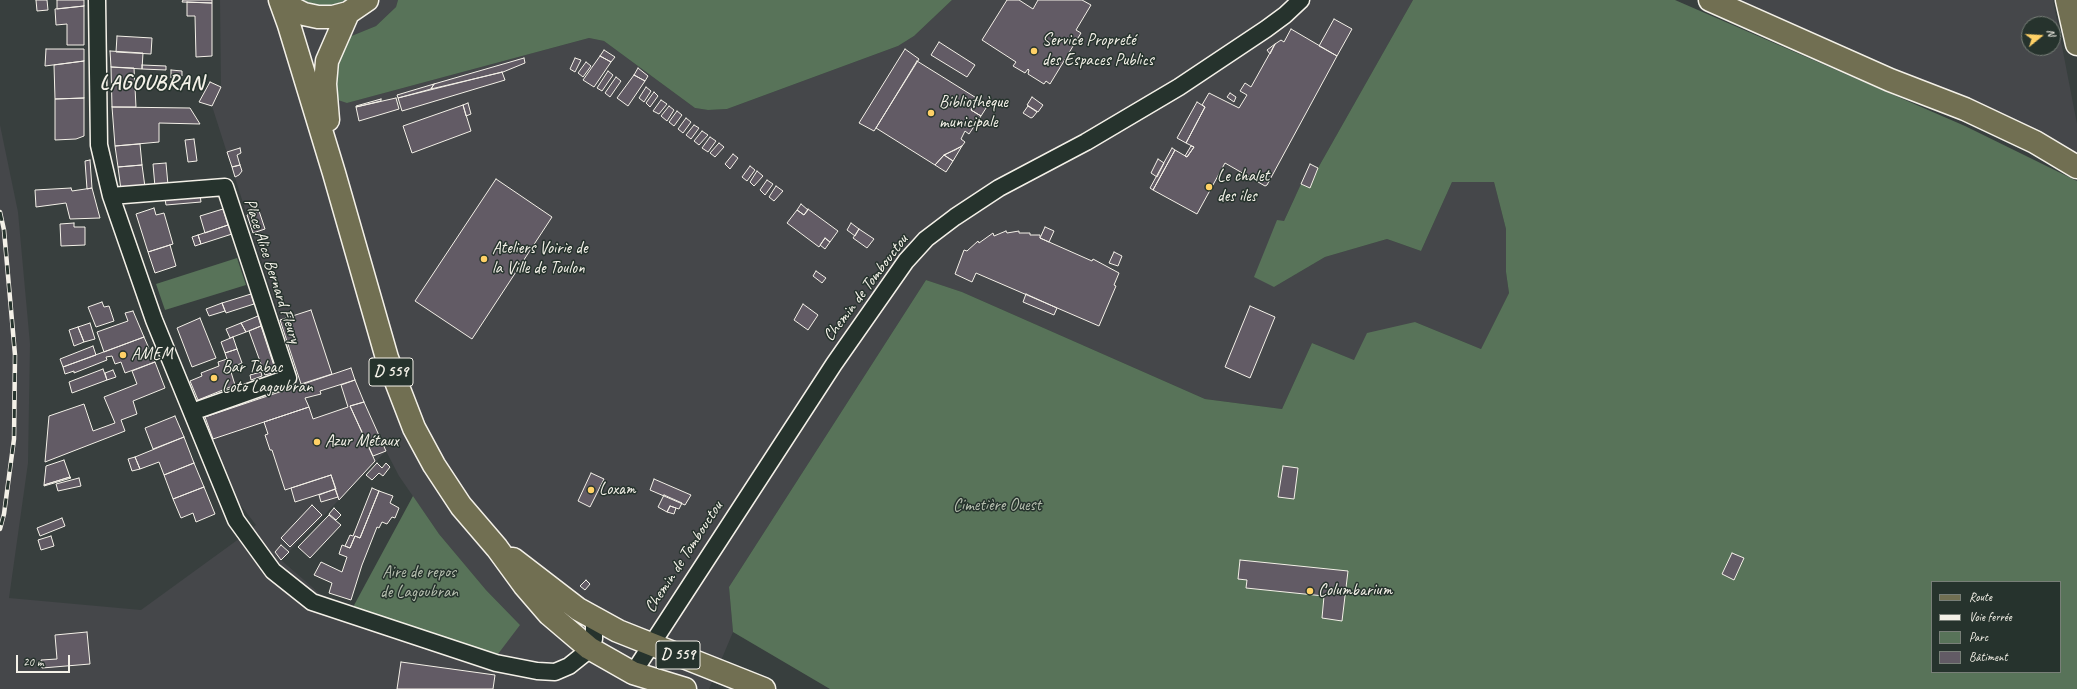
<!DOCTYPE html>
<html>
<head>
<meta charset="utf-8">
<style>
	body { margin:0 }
	#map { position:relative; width:2077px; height:689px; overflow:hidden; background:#383f3e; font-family:Caveat,sans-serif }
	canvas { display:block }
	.legend { position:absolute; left:1931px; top:581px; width:130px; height:92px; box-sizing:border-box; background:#26332d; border:1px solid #787f78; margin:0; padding:5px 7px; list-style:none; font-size:12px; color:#f4f1e8 }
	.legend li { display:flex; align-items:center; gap:8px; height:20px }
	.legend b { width:20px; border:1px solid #787f78 }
	.north { position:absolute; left:2021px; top:16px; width:40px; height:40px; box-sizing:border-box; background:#26332d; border:1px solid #787f78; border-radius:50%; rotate:72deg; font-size:11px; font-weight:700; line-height:16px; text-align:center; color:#f4f1e8 }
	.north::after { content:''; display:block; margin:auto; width:14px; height:18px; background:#ffd166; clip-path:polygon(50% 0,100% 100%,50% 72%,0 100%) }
	.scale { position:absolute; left:16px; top:655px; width:54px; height:18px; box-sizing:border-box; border:2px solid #f4f1e8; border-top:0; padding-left:5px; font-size:12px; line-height:14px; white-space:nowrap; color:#f4f1e8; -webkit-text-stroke:3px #26332d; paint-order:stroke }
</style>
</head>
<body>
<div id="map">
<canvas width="2077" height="689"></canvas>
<ul class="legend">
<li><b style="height:5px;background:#716f52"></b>Route</li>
<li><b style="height:5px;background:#f4f1e8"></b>Voie ferrée</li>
<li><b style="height:11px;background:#587359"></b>Parc</li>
<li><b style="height:11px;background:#625b65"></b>Bâtiment</li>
</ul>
<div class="north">N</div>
<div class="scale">20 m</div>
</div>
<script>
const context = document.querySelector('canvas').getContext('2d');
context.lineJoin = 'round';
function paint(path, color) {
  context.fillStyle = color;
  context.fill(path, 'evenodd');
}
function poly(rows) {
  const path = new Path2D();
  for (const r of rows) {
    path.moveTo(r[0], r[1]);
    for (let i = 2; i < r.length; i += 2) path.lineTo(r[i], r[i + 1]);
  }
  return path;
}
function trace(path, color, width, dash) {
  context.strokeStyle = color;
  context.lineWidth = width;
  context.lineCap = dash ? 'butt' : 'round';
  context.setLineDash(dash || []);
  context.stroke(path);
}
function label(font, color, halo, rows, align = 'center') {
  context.font = font + ' Caveat,sans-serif';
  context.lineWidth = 3;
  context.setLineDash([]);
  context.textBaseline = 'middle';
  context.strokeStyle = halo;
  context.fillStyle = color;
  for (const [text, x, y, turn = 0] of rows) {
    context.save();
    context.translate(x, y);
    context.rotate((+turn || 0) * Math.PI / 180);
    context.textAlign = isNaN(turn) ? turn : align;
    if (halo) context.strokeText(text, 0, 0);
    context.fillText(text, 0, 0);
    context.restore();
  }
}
paint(poly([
	[220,0,398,0,396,7,376,26,349,37,347,103,589,38,604,41,695,108,708,110,727,109,898,46,914,36,952,0,1413,0,1318,168,1310,188,1301,185,1294,199,1284,221,1274,287,1325,257,1387,239,1421,251,1452,182,1494,182,1506,229,1506,272,1509,293,1481,349,1415,322,1354,360,1312,343,1282,409,1205,399,962,292,926,280,729,587,733,632,709,689,0,689,0,125,18,212,30,344,28,463,9,598,141,610,236,541,256,525,239,503,205,417,301,384,212,106,199,102,210,82,221,87],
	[386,451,399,476,439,534,486,590,520,625,352,609,320,594,281,560],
	[1740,0,2053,0,2077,124,2077,157,2029,127],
	[2029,24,2053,24,2053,48,2029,48]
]), '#45474a');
paint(poly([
	[303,0,346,0,334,5,316,5],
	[398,0,952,0,914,36,898,46,727,109,708,110,695,108,604,41,589,38,347,103,335,99,338,57,349,37,376,26,396,7],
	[1413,0,1675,0,1965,126,2077,181,2077,689,830,689,733,632,729,587,926,280,962,292,1205,399,1282,409,1312,343,1354,360,1367,333,1415,322,1481,349,1509,293,1506,272,1506,229,1494,182,1452,182,1421,251,1387,239,1325,257,1274,287,1254,277,1277,220,1284,221,1301,184,1310,188,1318,168],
	[1932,582,2060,582,2060,672,1932,672],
	[237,258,246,285,165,310,156,284],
	[413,496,439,534,486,590,520,625,498,654,352,609]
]), '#587359');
const building = poly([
	[36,0,47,0,48,10,37,11,36,0],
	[57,0,84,0,84,6,57,9,57,0],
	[183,0,212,0,212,3,182,2,183,0],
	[1007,0,1019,0,1033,9,1038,0,1082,0,1091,5,1076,30,1081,33,1050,84,1046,81,1044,84,1028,74,1029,70,1028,69,1025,73,1013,66,1016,62,982,40,1007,0],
	[187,2,212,3,212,56,196,57,195,16,187,16,187,2],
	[84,6,84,45,67,45,67,24,56,25,55,9,84,6],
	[1334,19,1352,29,1337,56,1319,46,1334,19],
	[1291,29,1337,56,1267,185,1265,186,1225,163,1197,214,1153,190,1175,150,1187,157,1194,147,1186,143,1205,107,1202,105,1209,93,1239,108,1247,95,1240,91,1245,83,1251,87,1275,44,1281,40,1284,42,1291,29],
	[117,36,152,38,151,54,116,52,117,36],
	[939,42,975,65,967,77,931,55,939,42],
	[1275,44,1270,54,1267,50,1275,44],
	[46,49,84,49,84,61,45,66,46,49],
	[905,49,919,59,874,131,859,123,905,49],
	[604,50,615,57,611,62,600,56,604,50],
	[110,51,143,53,142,69,111,67,110,51],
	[600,56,611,62,594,87,583,80,600,56],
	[524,58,525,63,503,72,431,89,434,84,524,58],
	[575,58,581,60,575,72,570,69,575,58],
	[84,61,84,98,55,99,54,65,84,61],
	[917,61,978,99,971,110,981,116,969,134,965,131,961,139,965,142,962,146,944,155,935,165,876,128,917,61],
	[586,62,591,66,583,77,578,73,586,62],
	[142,65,166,66,166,70,142,69,142,65],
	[111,67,134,68,136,107,112,107,111,67],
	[638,68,648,76,645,81,634,75,638,68],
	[171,70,182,71,182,76,171,78,171,70],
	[608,71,613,75,602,91,597,88,608,71],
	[502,72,505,80,402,111,398,98,502,72],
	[634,75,645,81,628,106,617,98,634,75],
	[616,77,621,81,610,97,605,93,616,77],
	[210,82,221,87,212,106,199,102,210,82],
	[434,84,431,89,398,98,397,95,434,84],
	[646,87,651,91,644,102,639,98,646,87],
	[654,92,658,96,650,107,646,103,654,92],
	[1230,93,1236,97,1234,102,1227,97,1230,93],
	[1032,97,1043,105,1038,112,1027,105,1032,97],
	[84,98,84,136,76,139,55,140,55,99,84,98],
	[396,98,399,109,359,121,356,107,396,98],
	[381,99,381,101,356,107,356,106,381,99],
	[978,99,988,105,981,116,971,110,978,99],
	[661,100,667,104,659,114,653,111,661,100],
	[1197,102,1205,107,1186,143,1177,138,1197,102],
	[468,103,471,114,466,116,463,105,468,103],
	[463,105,471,131,412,153,403,126,463,105],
	[669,106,674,110,667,121,661,116,669,106],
	[1028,106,1037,112,1033,117,1031,118,1023,113,1028,106],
	[112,107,190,108,200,124,159,123,159,142,115,146,112,107],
	[677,111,682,115,674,126,669,122,677,111],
	[686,118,691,122,683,133,678,129,686,118],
	[694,125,699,128,691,139,686,135,694,125],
	[702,131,708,135,699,145,694,141,702,131],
	[710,137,716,141,708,152,702,148,710,137],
	[194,139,197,161,188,162,185,140,194,139],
	[719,143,724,147,715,157,710,153,719,143],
	[140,144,142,165,118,167,115,146,140,144],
	[962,146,953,161,944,155,955,150,962,146],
	[1191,146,1194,147,1187,157,1185,156,1191,146],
	[240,148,241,153,237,155,240,165,232,167,227,152,240,148],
	[1172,148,1175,150,1153,190,1150,188,1172,148],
	[733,154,738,158,730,169,725,164,733,154],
	[944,155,953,161,946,172,935,165,944,155],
	[1158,159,1164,163,1157,177,1151,173,1158,159],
	[90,160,92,188,87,189,85,161,90,160],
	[166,163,168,185,155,187,153,164,166,163],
	[1310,164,1318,168,1310,188,1301,184,1310,164],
	[142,165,145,187,121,190,118,167,142,165],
	[240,165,242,171,239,175,235,177,232,167,240,165],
	[750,166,755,170,747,181,742,177,750,166],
	[757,171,763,176,754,186,750,182,757,171],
	[496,179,552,217,472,339,415,301,496,179],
	[767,180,773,184,765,195,760,190,767,180],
	[776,186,783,191,774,201,769,197,776,186],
	[71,188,72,191,92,188,100,218,70,219,66,203,36,207,35,190,71,188],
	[200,195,201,202,166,205,165,199,200,195],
	[801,204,808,210,804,215,797,210,801,204],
	[154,208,156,215,164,213,173,244,148,252,136,214,154,208],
	[223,209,228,225,205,233,200,216,223,209],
	[808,209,838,231,830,242,825,238,819,247,787,223,797,210,804,215,808,209],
	[259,211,265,229,253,233,247,215,259,211],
	[74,223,74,227,85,227,85,245,61,246,60,224,74,223],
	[851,223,859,229,855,236,847,230,851,223],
	[228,225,232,234,201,244,198,235,228,225],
	[1045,227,1054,231,1049,242,1040,238,1045,227],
	[859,229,874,239,867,248,853,238,859,229],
	[1006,231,1007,233,1019,231,1019,233,1030,233,1030,235,1040,235,1040,238,1092,261,1093,259,1119,273,1114,285,1116,286,1099,326,976,273,972,282,955,274,964,250,967,251,978,241,979,243,993,233,994,236,1006,231],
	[198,235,201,244,195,246,192,237,198,235],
	[825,238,830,242,825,249,820,245,825,238],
	[170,245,176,266,155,273,148,252,170,245],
	[1114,252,1122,256,1118,266,1109,263,1114,252],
	[816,271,826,278,822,283,813,276,816,271],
	[251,294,254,304,226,313,222,303,251,294],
	[1026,294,1057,308,1054,315,1023,302,1026,294],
	[102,302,104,307,109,306,114,321,96,327,88,307,102,302],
	[222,303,225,311,209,316,206,309,222,303],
	[803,304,818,315,808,330,794,320,803,304],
	[1250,306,1275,317,1250,378,1225,367,1250,306],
	[311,310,332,374,301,384,280,320,311,310],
	[133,311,144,337,104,352,97,332,128,321,125,313,133,311],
	[258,316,261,326,246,332,241,323,258,316],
	[200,318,216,358,192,367,177,328,200,318],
	[90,323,95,339,84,342,78,327,90,323],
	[241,323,246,332,230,338,226,329,241,323],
	[261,326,276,372,265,375,249,331,261,326],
	[78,327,84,342,74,346,69,330,78,327],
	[144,337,155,362,125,373,121,362,115,364,112,356,106,357,107,360,74,373,74,371,65,374,63,367,144,337],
	[233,337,237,349,225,353,221,342,233,337],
	[93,346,96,355,63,367,60,359,93,346],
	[237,349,242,363,230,368,225,353,237,349],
	[227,359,235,385,198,400,190,381,202,376,201,373,219,366,218,362,227,359],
	[155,362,165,388,133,401,137,414,121,420,125,431,45,462,49,416,84,404,93,431,115,423,104,397,137,384,132,371,155,362],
	[351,368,355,380,320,391,321,394,305,398,309,407,213,439,205,417,351,368],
	[103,369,107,380,72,393,69,382,103,369],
	[113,370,116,377,107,380,105,373,113,370],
	[261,372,262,376,251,380,250,375,261,372],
	[355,380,364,402,350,406,375,461,339,500,331,475,285,490,272,450,270,450,265,435,268,434,264,422,309,407,313,419,348,407,341,385,355,380],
	[364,402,386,451,373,456,350,406,364,402],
	[175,416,184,437,153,449,145,428,175,416],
	[184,437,194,463,164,475,159,462,140,469,135,457,184,437],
	[135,457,140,469,132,471,128,459,135,457],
	[64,460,70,477,44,485,46,466,64,460],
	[194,463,204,487,173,499,164,475,194,463],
	[377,463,382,468,386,463,390,467,383,476,379,473,372,480,366,475,377,463],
	[1283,466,1298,468,1294,499,1278,497,1283,466],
	[591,473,604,479,590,507,578,501,591,473],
	[331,475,336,489,295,502,291,488,331,475],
	[70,477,71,478,44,486,44,485,70,477],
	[79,478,81,486,58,491,56,484,79,478],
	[654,479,691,495,685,505,650,490,654,479],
	[204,487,215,514,196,522,193,513,181,518,173,499,204,487],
	[372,488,379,491,360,538,355,536,350,548,345,546,350,535,353,536,372,488],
	[335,489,338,497,321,502,319,495,335,489],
	[379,491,393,496,390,503,399,508,395,518,392,517,387,524,382,522,379,528,377,527,362,565,351,600,329,593,332,583,314,575,321,562,342,572,347,557,339,554,342,545,350,548,355,536,360,538,379,491],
	[664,495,682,503,679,509,670,506,667,512,658,507,664,495],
	[312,505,322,515,290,547,281,538,312,505],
	[670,506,676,508,674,514,667,512,670,506],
	[334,508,341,515,336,520,329,514,334,508],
	[329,515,341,525,310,558,298,547,329,515],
	[62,518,65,526,40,536,37,528,62,518],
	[51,536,54,546,41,550,38,540,51,536],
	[281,545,289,552,281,560,275,552,281,545],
	[1732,553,1744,558,1734,580,1722,574,1732,553],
	[1240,560,1348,571,1342,621,1322,618,1324,596,1246,588,1247,580,1238,579,1240,560],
	[586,580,590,584,585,590,580,586,586,580],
	[87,632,90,664,42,668,41,660,57,659,55,635,87,632],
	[401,662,495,675,493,689,397,689,401,662]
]);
paint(building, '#625b65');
trace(building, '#f4f1e8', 1);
const minor = poly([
	[97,0,99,145,111,196,154,320,236,520,273,571,312,602,496,663,537,671,555,672,569,666,584,654,594,639,594,618],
	[111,196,225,187,288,378,192,412],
	[633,673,834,364,906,261,926,239,955,217,999,188,1086,142,1179,87,1266,29,1285,15,1301,0]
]);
const primary = poly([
	[280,0,289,25,334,173,387,358,414,428,434,465,461,506,497,548,524,585,549,614,589,648,633,673,685,689],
	[282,0,290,7,304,14,318,17,333,17,348,13,367,0],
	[328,120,325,84,327,61,348,13],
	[513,559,578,609,618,631,764,689]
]);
const motorway = poly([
	[1710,0,1890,80,1965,109,2035,142,2077,167],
	[2067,0,2077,44]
]);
trace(minor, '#f4f1e8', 19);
trace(primary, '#f4f1e8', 25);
trace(motorway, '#f4f1e8', 25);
trace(minor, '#26332d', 16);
trace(primary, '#716f52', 22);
trace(motorway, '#716f52', 22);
const rail = poly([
	[0,212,4,230,15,355,14,439,4,514,0,529]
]);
trace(rail, '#f4f1e8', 4.5);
trace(rail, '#26332d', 3, [9]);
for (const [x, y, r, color] of [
	[1034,51,4,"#ffd166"],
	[931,113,4,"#ffd166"],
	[1209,187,4,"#ffd166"],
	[484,259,4,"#ffd166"],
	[123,355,4,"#ffd166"],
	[214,378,4,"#ffd166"],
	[317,442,4,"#ffd166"],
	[591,490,4,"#ffd166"],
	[1310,591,4,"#ffd166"]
]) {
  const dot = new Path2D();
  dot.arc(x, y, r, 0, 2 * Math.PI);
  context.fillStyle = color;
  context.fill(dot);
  trace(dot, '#26332d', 1.5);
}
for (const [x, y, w] of [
	[391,372,44],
	[678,655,44]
]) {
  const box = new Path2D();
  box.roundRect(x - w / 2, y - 14, w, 28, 3);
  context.fillStyle = '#26332d';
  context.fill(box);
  trace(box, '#f4f1e8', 1);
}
label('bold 16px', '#f4f1e8', null, [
	["D 559",391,372],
	["D 559",678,655]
]);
label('17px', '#f4f1e8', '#26332d', [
	["Service Propreté",1042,41],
	["des Espaces Publics",1042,61],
	["Bibliothèque",939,103],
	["municipale",939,123],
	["Le chalet",1217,177],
	["des iles",1217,197],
	["Ateliers Voirie de",492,249],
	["la Ville de Toulon",492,269],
	["AMEM",131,355],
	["Bar Tabac",222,368],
	["Loto Lagoubran",222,388],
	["Azur Métaux",325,442],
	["Loxam",599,490],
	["Columbarium",1318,591]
], 'left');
label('17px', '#f4f1e8', '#26332d', [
	["Place Alice Bernard Fleury",272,271,72],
	["Chemin de Tombouctou",866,288,-53],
	["Chemin de Tombouctou",684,557,-57]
]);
label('17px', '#b6bfaf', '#26332d', [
	["Cimetière Ouest",997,506],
	["Aire de repos",419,573],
	["de Lagoubran",419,593]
]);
context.letterSpacing = '1px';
label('bold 21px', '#f4f1e8', '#26332d', [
	["LAGOUBRAN",152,83]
]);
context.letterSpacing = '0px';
</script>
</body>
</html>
